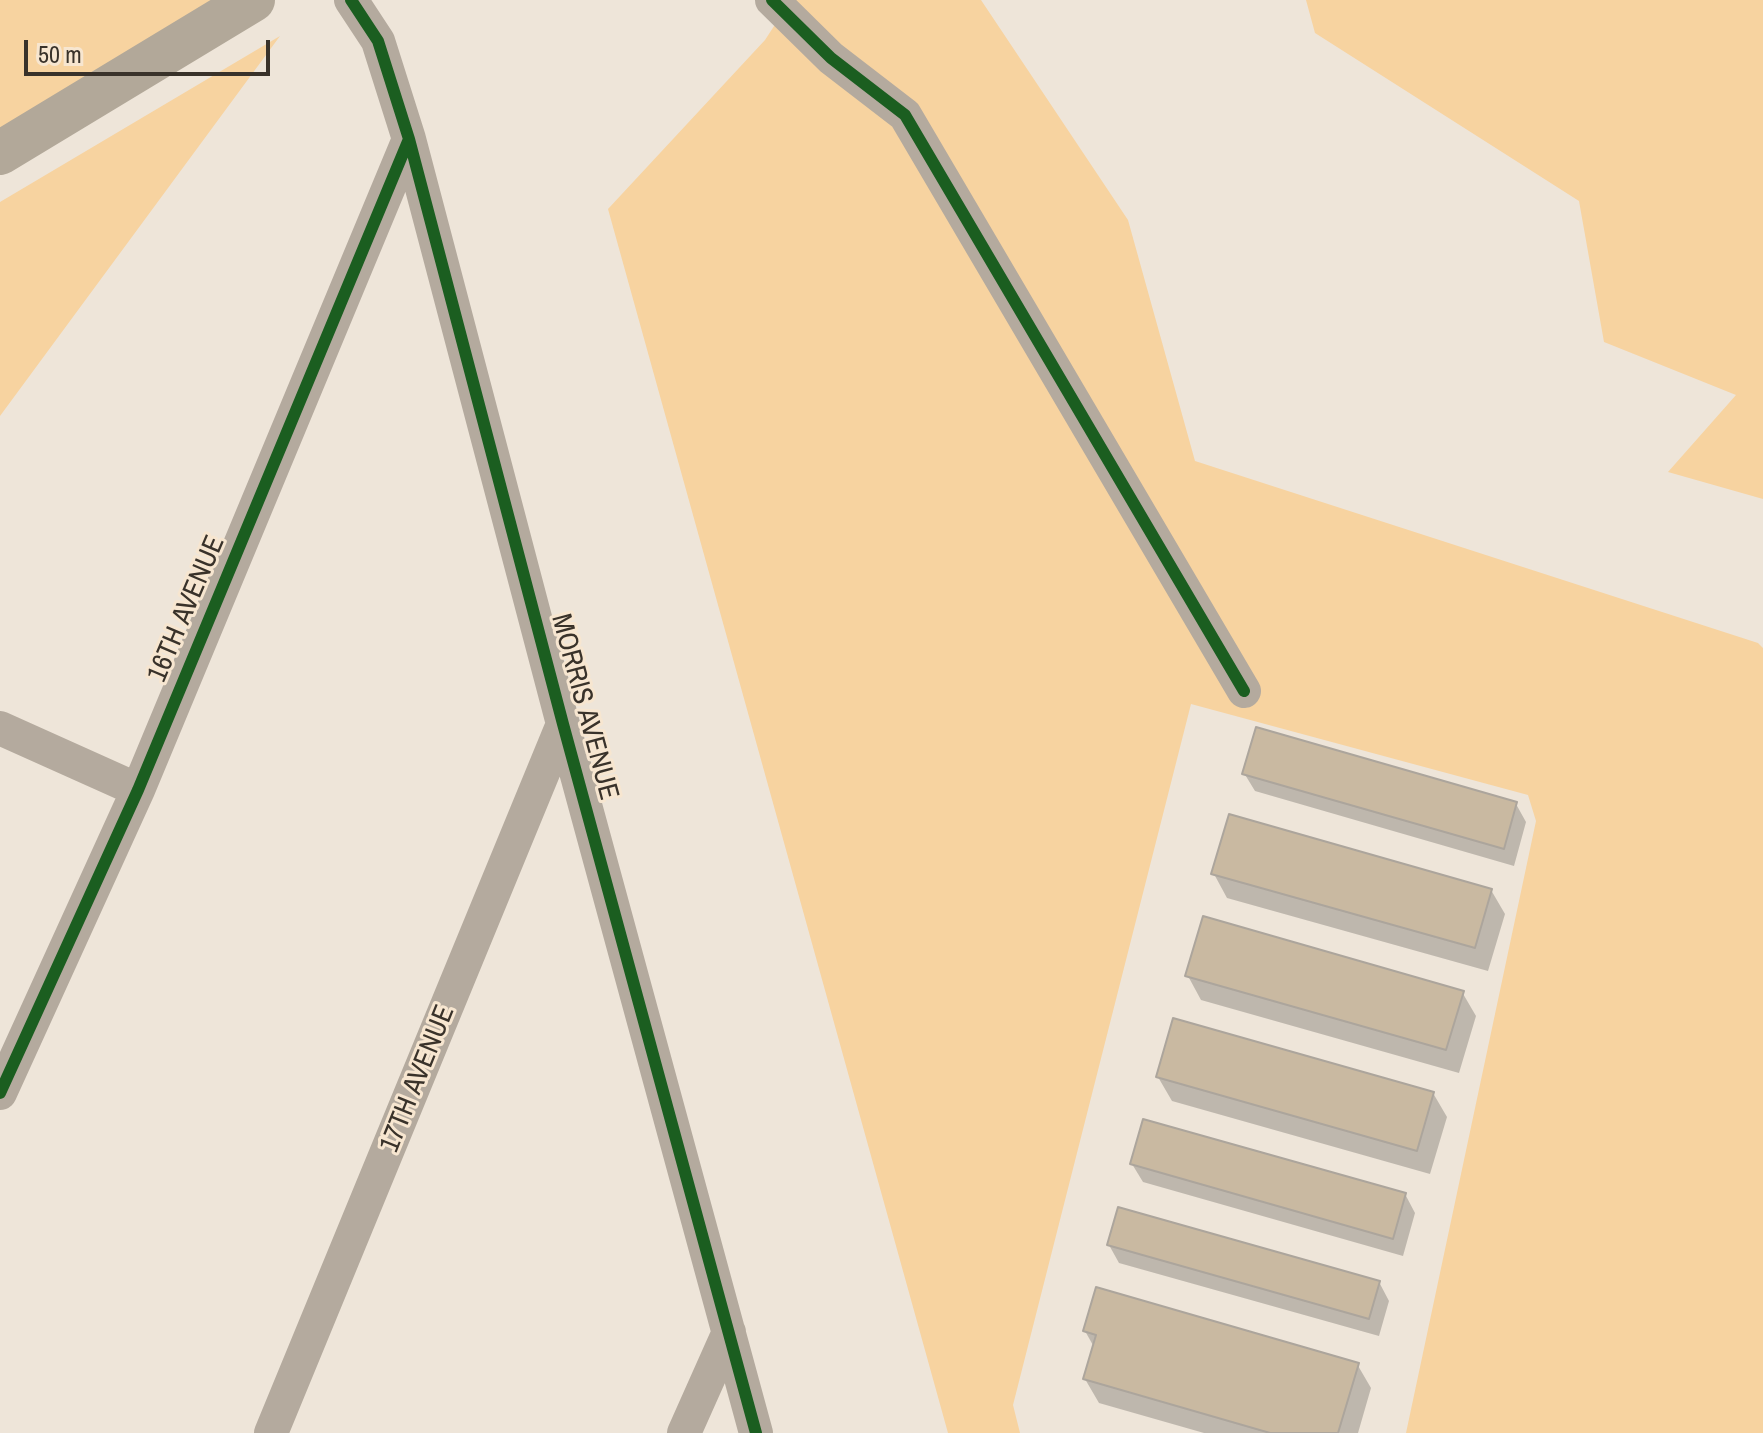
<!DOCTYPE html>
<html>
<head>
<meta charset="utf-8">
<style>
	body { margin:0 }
	#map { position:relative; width:1763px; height:1433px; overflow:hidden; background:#eee5d9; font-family:"Archivo Narrow",sans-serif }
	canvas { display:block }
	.scale { position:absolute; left:24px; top:40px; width:246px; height:36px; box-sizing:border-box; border:4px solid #39322a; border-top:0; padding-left:10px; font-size:24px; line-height:28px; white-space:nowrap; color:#39322a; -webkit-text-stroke:6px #f7e6d0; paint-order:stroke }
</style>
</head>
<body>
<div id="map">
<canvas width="1763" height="1433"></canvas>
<div class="scale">50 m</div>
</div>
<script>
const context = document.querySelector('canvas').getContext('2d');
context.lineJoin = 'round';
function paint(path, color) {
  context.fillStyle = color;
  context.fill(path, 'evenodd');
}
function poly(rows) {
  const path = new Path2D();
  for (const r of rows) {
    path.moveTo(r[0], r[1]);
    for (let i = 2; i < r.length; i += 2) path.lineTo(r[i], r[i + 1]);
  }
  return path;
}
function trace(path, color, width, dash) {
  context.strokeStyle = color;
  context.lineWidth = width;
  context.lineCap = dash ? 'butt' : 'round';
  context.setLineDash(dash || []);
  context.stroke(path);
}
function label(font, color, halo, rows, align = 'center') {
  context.font = font + ' "Archivo Narrow",sans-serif';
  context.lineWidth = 6;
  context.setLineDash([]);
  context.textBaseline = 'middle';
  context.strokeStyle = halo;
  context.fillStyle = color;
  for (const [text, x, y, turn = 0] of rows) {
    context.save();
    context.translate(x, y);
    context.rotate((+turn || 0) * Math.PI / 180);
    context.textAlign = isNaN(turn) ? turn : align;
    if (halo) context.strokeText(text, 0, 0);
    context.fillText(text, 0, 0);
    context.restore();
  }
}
paint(poly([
	[0,0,219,0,0,138],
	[791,0,981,0,1128,220,1195,461,1758,643,1763,648,1763,1433,1406,1433,1536,821,1528,795,1191,704,1013,1405,1020,1433,948,1433,608,209,765,40],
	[1306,0,1763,0,1763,499,1668,472,1736,395,1604,342,1579,201,1315,33],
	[280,36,0,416,0,202]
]), '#f7d3a0');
paint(poly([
	[1244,773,1516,804,1526,822,1514,866,1255,791],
	[1214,874,1491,890,1505,914,1488,971,1227,898],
	[1188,976,1462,992,1476,1016,1459,1073,1201,1000],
	[1158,1077,1433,1093,1447,1117,1430,1174,1172,1101],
	[1132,1164,1405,1194,1415,1213,1403,1256,1143,1182],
	[1109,1245,1379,1282,1389,1301,1379,1336,1119,1263],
	[1085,1331,1357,1364,1371,1388,1358,1433,1204,1433,1099,1403,1085,1379,1094,1347]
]), '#0003');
const building = poly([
	[1256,727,1517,802,1504,849,1242,774,1256,727],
	[1229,814,1492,889,1475,948,1211,874,1229,814],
	[1203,916,1464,991,1446,1050,1185,976,1203,916],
	[1173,1018,1434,1092,1417,1151,1156,1077,1173,1018],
	[1143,1119,1406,1193,1393,1239,1130,1164,1143,1119],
	[1118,1207,1380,1281,1369,1319,1107,1245,1118,1207],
	[1096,1287,1359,1363,1338,1433,1270,1433,1083,1379,1096,1335,1083,1331,1096,1287]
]);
paint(building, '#c9b9a1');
trace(building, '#aca59c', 2);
trace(poly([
	[351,0,378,41,409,139,563,724,756,1433],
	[772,0,831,58,905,115,1244,691],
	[0,728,138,790],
	[0,1093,138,790,409,139],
	[271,1433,563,724],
	[684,1433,729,1332]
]), '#b4aa9e', 34);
trace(poly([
	[0,153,253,0]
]), '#b2a899', 44);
trace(poly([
	[351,0,378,41,409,139,563,724,756,1433],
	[772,0,831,58,905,115,1244,691],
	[0,1093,138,790,409,139]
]), '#1b5e20', 12);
label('28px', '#39322a', '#f7e6d0', [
	["16TH AVENUE",187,609,-67],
	["MORRIS AVENUE",584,707,75],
	["17TH AVENUE",418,1079,-68]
]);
</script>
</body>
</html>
